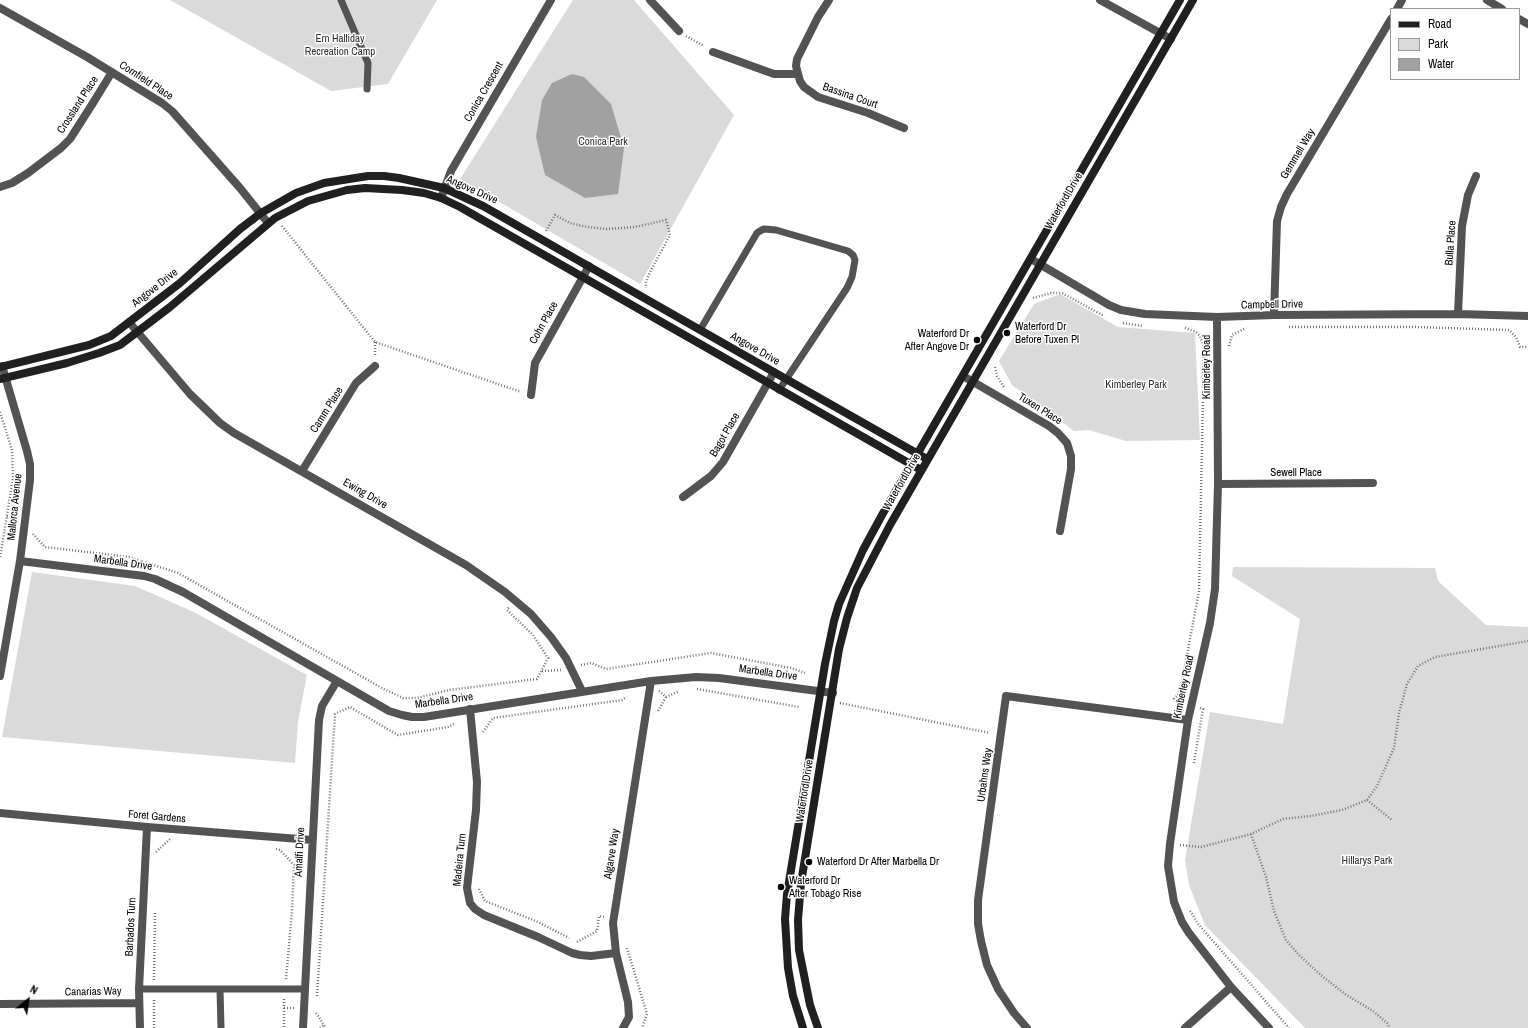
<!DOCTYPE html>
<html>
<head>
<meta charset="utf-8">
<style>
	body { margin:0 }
	#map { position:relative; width:1528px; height:1028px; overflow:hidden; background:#fff; font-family:"Archivo Narrow",sans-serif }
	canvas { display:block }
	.legend { position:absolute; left:1390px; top:8px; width:130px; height:72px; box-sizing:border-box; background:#fff; border:1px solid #999; margin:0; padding:5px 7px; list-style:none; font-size:12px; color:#000 }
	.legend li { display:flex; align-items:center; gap:8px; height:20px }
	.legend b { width:20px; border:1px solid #999 }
	.north { position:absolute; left:8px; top:980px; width:40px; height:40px; -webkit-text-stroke:3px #fff; paint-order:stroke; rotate:30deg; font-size:11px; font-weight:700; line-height:16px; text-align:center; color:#000 }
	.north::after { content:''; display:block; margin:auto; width:14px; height:18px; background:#000; clip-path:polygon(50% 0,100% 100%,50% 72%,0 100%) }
</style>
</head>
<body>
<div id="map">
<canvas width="1528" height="1028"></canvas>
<ul class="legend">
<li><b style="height:5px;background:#202020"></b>Road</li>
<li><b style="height:11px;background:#dadada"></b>Park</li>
<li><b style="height:11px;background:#a1a1a1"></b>Water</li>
</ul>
<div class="north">N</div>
</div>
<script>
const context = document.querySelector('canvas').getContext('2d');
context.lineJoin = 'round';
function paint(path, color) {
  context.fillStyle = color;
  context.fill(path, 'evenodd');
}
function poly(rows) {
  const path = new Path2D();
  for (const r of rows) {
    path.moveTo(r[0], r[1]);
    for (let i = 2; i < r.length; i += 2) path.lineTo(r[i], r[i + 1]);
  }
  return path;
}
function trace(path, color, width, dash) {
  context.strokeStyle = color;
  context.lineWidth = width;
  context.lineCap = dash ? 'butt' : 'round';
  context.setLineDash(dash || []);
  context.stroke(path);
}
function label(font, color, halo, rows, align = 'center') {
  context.font = font + ' "Archivo Narrow",sans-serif';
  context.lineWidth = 3;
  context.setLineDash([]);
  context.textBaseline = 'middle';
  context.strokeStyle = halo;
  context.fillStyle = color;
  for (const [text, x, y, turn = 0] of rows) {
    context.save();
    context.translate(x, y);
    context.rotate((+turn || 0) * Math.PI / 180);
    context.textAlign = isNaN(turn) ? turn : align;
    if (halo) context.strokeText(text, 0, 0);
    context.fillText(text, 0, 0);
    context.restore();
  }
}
paint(poly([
	[170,0,437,0,388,84,331,91],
	[573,0,634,0,734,115,640,284,460,179],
	[1060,294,1118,327,1195,333,1200,440,1126,441,1089,430,1074,431,1012,385,999,361,1034,304],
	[1233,567,1435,568,1438,581,1486,625,1528,627,1528,1028,1305,1028,1205,925,1189,885,1185,860,1210,712,1283,724,1300,619,1232,576],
	[32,572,135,586,196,613,307,675,298,722,295,763,2,737]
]), '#dadada');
paint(poly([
	[572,74,584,77,611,104,624,148,618,194,585,198,545,175,536,137,542,100,552,83]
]), '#a1a1a1');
trace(poly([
	[686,36,704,46],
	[282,226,375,342,521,392],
	[546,231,555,215,570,223,587,227,607,229,635,227,666,220,670,235,650,272,646,282,646,288],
	[1033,298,1051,293,1062,293,1104,316],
	[1123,323,1142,326],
	[1289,327,1415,327,1509,330,1516,337,1520,347,1528,347],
	[1185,328,1196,332,1200,336,1204,347,1205,347],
	[375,342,375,357],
	[1229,346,1232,335,1246,328],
	[995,367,997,376,1004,387],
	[0,412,12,450,13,478,0,558],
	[7,516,16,518],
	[33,534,45,547,129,557,178,573,382,688,403,698,417,698,449,690,537,679,548,658,533,635,507,610,509,607],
	[581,665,591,663,606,669,711,653,791,668,805,673],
	[542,671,561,670],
	[697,689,799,707],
	[659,691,666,697,679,691],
	[840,703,990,733],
	[1181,704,1177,703,1174,699,1178,695,1182,682,1199,591,1204,347],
	[658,711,666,697],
	[483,732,493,718,622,700,627,697],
	[1194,763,1203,709,1200,708],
	[1367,800,1392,820],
	[1251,834,1266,877,1274,911,1286,940,1299,955,1322,976,1345,994,1373,1011,1387,1023,1390,1028],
	[1180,845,1201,847,1251,834,1283,819,1311,816,1342,810,1367,800,1377,786,1394,748,1399,713,1407,684,1418,666,1435,657,1528,641],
	[276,849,280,850,294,865,292,910,286,980],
	[156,852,170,839],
	[479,889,485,901,538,922,569,938],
	[1190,911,1199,925,1289,1028],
	[577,942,597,931,599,916,605,917],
	[627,948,647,1014,642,1028],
	[154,980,155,911],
	[317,996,335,714,350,707,398,735,448,727,454,724],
	[284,999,284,1028],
	[284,1008,294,1008],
	[316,1013,326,1028],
	[154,1028,154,999],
	[320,1028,324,1025]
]), '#757575', 2.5, [1, 2]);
trace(poly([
	[341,0,368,63,367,89],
	[700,330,757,233,760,231,764,229,776,230,848,251,853,255,855,260,852,277,847,288,779,390],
	[139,989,304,989],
	[220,989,221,1028]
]), '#535353', 7);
trace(poly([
	[650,0,679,31],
	[829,0,818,17,797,59,796,66,800,81,804,87,818,97,868,113,904,128],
	[1100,0,1171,39],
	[1487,0,1502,9],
	[0,8,87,57,162,103,172,111,240,188,268,223],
	[1397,9,1402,0],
	[1519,19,1528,24],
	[713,52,774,74,797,74],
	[0,187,12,183,28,173,61,148,70,139,93,103,112,72],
	[441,198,451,171,551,0],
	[1031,259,1109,305,1121,310,1145,314,1217,317,1274,315,1458,314,1528,316],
	[1458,314,1462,226,1468,195,1476,176],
	[1274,315,1277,221,1281,207,1287,194,1391,19],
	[1217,317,1218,484,1215,589,1210,623,1188,720,1170,844,1168,866,1174,902,1182,922,1189,933,1231,987,1269,1028],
	[129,322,190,394,220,423,234,433,466,565,505,592,531,614,551,637,566,658,582,691],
	[963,376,1049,426,1058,433,1067,443,1071,456,1071,469,1060,531],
	[531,395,535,363,589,266],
	[302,471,356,383,375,366],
	[1218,484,1373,483],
	[683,497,711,476,723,462,774,372],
	[20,561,144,576,155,579,183,592,389,711,402,715,412,717,424,717,651,681,696,677,719,678,833,693],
	[0,676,20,561,30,480,30,464,27,451,2,366],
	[470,709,477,782,476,810,467,888,470,903,475,909,484,915,538,937,572,953,580,955,591,956,616,953],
	[0,813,147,827,312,840],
	[0,1004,139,1003],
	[140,1028,139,989,147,827],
	[303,1028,319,720,322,706,337,681],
	[623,1028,629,1017,628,1002,616,953,613,923,651,681],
	[1027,1028,1014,1013,998,989,987,965,981,941,978,924,978,900,1006,696,1188,720],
	[1185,1028,1231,987]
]), '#535353', 8);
trace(poly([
	[0,367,89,345,111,336,180,283,240,229,261,213,296,193,324,183,368,176,384,176,399,178,444,188,483,206,786,379,927,459],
	[0,379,67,363,99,353,120,345,170,307,275,218,308,201,347,190,365,188,402,190,424,193,441,198,460,207,921,470],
	[803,1028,793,996,788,968,785,919,787,894,825,664,834,621,839,604,863,550,882,515,1180,0],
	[818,1028,810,1005,799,950,798,920,801,883,839,649,847,618,857,588,890,525,1193,0]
]), '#202020', 8);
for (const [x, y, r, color] of [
	[1007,333,4,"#000"],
	[977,340,4,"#000"],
	[809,862,4,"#000"],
	[781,887,4,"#000"]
]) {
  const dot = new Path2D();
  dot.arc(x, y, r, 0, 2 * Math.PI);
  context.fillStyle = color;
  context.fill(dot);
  trace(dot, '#fff', 1.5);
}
label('11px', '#313131', '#fff', [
	["Ern Halliday",340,39],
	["Recreation Camp",340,52],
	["Conica Park",603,142],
	["Kimberley Park",1136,385],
	["Hillarys Park",1367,861]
]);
label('11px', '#000', '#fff', [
	["Cornfield Place",146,81,33],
	["Conica Crescent",484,92,-60],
	["Bassina Court",850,96,19],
	["Crossland Place",78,105,-57],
	["Gemmell Way",1298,154,-59],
	["Angove Drive",472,190,24],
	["Waterford Drive",1064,201,-60],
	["Bulla Place",1451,243,-86],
	["Angove Drive",155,288,-38],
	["Campbell Drive",1272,305,-1],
	["Cohn Place",544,323,-61],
	["Angove Drive",755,349,30],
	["Kimberley Road",1207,367,-90],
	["Tuxen Place",1040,409,32],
	["Camm Place",327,410,-58],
	["Bagot Place",725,435,-60],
	["Sewell Place",1296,473],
	["Waterford Drive",902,482,-60],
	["Ewing Drive",365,494,30],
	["Mallorca Avenue",15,507,-84],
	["Marbella Drive",123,563,8],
	["Marbella Drive",768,673,8],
	["Kimberley Road",1184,687,-78],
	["Marbella Drive",444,701,-8],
	["Urbahns Way",985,775,-82],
	["Waterford Drive",805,791,-81],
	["Foret Gardens",157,817,5],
	["Amalfi Drive",300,852,-87],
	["Algarve Way",612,854,-81],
	["Madeira Turn",460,860,-84],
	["Barbados Turn",131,927,-87],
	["Canarias Way",93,992,-1]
]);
label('11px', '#000', '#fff', [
	["Waterford Dr",1015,327],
	["Before Tuxen Pl",1015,340],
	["Waterford Dr",969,334,"right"],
	["After Angove Dr",969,347,"right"],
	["Waterford Dr After Marbella Dr",817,862],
	["Waterford Dr",789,881],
	["After Tobago Rise",789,894]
], 'left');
</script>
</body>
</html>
